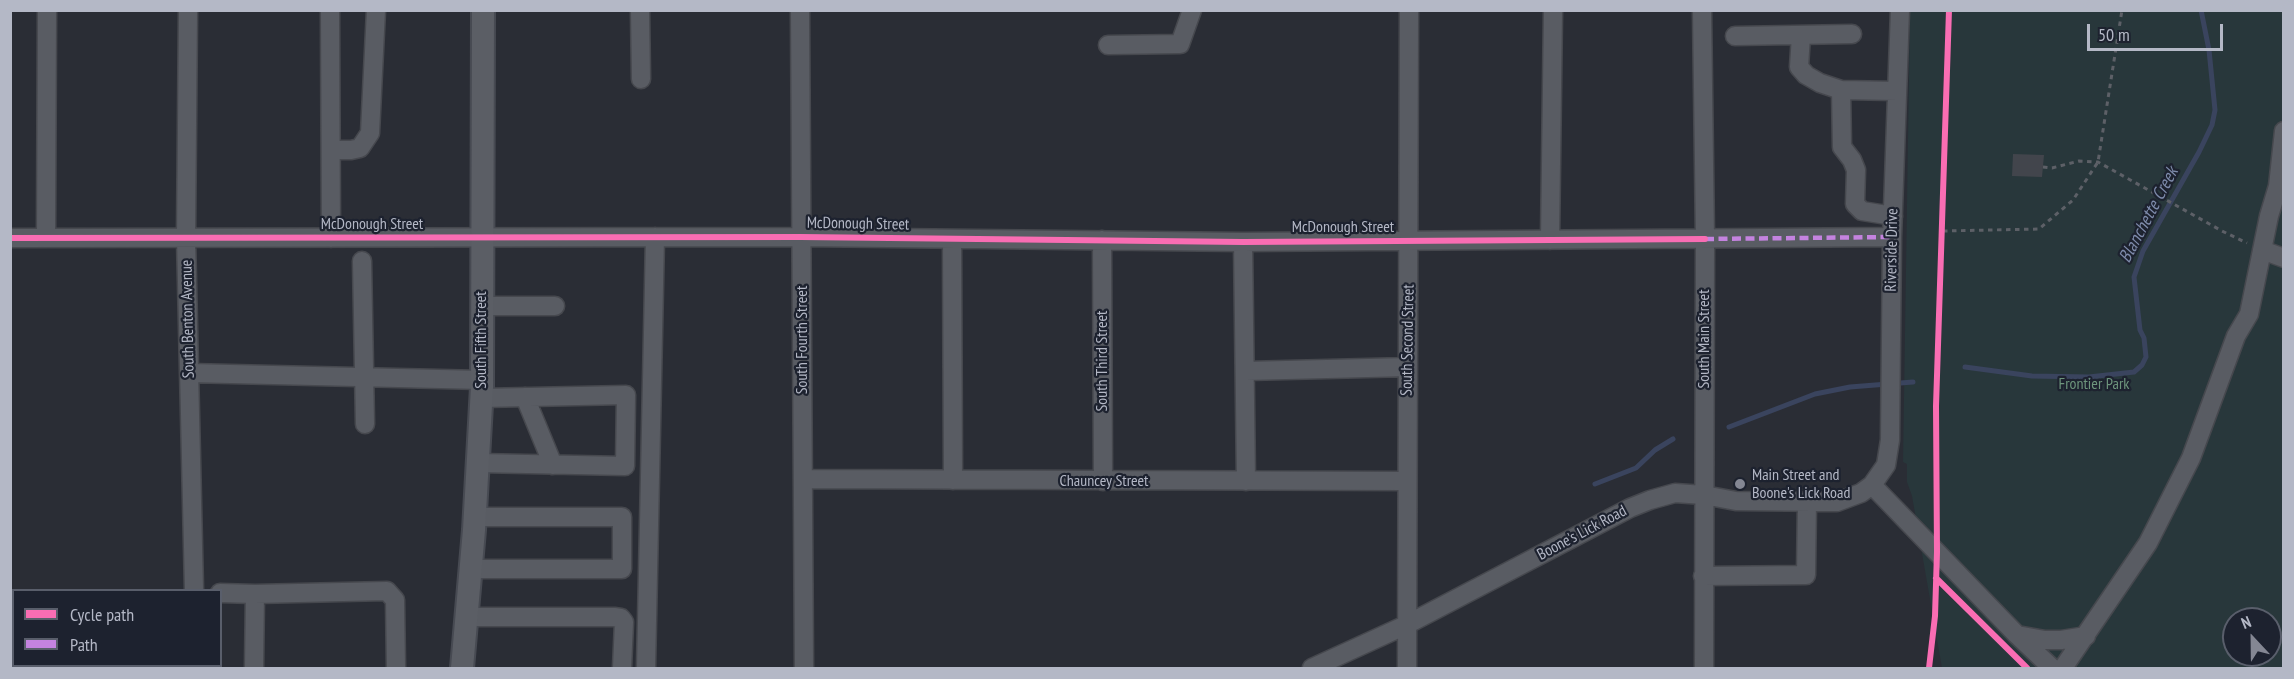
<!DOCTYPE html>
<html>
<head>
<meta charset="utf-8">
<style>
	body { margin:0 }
	#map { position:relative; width:2294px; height:679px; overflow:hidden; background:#2a2d35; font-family:"PT Sans Narrow",sans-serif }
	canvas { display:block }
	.frame { position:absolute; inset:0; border:12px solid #b4b8c6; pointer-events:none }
	.legend { position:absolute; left:12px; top:589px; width:210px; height:78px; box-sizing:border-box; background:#1d222f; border:2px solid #595e6b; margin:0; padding:8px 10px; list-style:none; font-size:18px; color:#b4b8c6 }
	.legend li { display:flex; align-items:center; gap:12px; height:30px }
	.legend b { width:30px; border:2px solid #595e6b }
	.north { position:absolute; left:2222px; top:607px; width:60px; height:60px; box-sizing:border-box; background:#1d222f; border:2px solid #595e6b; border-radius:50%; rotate:338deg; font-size:16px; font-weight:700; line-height:24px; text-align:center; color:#b4b8c6 }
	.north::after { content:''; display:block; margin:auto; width:21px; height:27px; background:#848793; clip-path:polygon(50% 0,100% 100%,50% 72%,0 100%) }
	.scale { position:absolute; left:2087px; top:24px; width:136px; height:27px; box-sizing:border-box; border:3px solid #b4b8c6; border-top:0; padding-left:8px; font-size:18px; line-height:21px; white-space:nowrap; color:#b4b8c6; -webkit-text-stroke:4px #1d222f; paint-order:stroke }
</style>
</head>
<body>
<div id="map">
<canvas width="2294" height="679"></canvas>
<div class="frame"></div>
<ul class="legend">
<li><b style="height:8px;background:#f96db3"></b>Cycle path</li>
<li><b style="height:8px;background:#c483df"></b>Path</li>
</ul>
<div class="north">N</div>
<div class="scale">50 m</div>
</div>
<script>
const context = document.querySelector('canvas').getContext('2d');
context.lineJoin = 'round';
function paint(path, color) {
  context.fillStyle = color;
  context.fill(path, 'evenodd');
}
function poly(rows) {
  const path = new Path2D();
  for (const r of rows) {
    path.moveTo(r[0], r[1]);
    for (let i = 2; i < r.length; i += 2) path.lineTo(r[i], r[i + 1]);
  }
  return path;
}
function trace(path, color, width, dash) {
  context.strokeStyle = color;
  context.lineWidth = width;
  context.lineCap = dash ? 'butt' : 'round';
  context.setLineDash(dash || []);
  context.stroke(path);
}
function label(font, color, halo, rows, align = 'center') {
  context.font = font + ' "PT Sans Narrow",sans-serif';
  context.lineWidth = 4.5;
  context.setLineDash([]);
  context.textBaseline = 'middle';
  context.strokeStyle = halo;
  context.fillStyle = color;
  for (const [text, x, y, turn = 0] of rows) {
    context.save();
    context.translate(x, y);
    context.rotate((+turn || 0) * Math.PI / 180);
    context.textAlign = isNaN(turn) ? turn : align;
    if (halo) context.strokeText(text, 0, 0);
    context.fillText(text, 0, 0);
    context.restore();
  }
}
paint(poly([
	[1910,11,2283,11,2283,668,1942,668,1912,496,1907,482,1907,464,1903,462],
	[2234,619,2270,619,2270,655,2234,655]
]), '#28373b');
trace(poly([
	[1965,367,2032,376,2089,377,2134,372,2142,365,2146,357,2144,338,2140,330,2134,277,2143,251,2199,152,2212,125,2215,110,2209,50,2201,10],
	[1729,427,1815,394,1850,387,1913,382],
	[1595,484,1636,468,1655,450,1673,439]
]), '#3a445e', 5);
paint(poly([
	[2013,154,2044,155,2042,177,2012,176]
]), '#42454c');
const minor = poly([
	[188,10,186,238,194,590],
	[330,10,331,238],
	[640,10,641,79],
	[800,10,804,668],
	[1702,10,1705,239,1704,668],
	[1801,35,1799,67,1806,75,1820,83,1841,90,1842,147,1852,160,1856,170,1855,204,1862,211,1893,216],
	[1735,36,1852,34],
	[1108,45,1180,44,1192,10],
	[1841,90,1897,91],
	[331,150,351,150,360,148,370,133,376,10],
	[2278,186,2284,131],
	[10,238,801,237,1243,242,1892,237],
	[46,238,47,10],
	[952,239,953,480],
	[1102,240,1103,481],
	[1550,240,1553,10],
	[1243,242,1246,481],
	[2262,250,2284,258],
	[362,261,365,424],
	[481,306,555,306],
	[1246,371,1408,367],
	[189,373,482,380],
	[525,397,553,465],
	[478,463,625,466,626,395,481,398],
	[803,479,1406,481],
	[1872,485,2016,634,2052,668],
	[471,569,622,569,622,517,475,517],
	[1703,576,1806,575,1807,501],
	[220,593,255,594,254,668],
	[255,594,387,591,395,600,396,668],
	[467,617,614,617,621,618,624,622,622,668],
	[2017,635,2045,640,2061,640,2086,636],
	[195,668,195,666],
	[646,668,655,237],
	[1312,668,1406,625,1630,508,1650,500,1675,493,1704,495,1736,501,1837,502,1861,493,1872,485,1886,465,1890,440,1892,237,1900,10],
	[1407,668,1409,10],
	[2063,668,2148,543,2191,458,2236,336,2249,314,2269,216,2278,186,2284,178]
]);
const major = poly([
	[462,668,474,530,482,387,483,10]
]);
trace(minor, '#46484e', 21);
trace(major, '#474a52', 26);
trace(poly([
	[2043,167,2052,168,2079,161,2098,162,2222,231,2247,243],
	[1943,231,2039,229,2073,200,2098,162,2122,10]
]), '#5d6067', 3, [4.5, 4.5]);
trace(minor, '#595c63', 18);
trace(major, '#5b5e65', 22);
trace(poly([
	[1705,239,1892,237]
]), '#c483df', 4.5, [9, 4.5]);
trace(poly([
	[10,238,801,237,1243,242,1705,239],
	[1936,578,2027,668],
	[1929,668,1935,616,1937,552,1936,406,1949,10]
]), '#f96db3', 6);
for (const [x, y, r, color] of [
	[1740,484,6,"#848793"]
]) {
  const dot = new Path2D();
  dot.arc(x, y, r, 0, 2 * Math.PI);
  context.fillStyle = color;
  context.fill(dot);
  trace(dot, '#1d222f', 2);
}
label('16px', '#b4b8c6', '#1d222f', [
	["McDonough Street",372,224],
	["McDonough Street",858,224,1],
	["McDonough Street",1343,227],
	["Riverside Drive",1892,250,-89],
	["South Benton Avenue",188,319,-91],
	["South Main Street",1704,339,-90],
	["South Fifth Street",481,340,-90],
	["South Fourth Street",802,340,-90],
	["South Second Street",1408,340,-89],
	["South Third Street",1102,361,-90],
	["Chauncey Street",1104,481],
	["Boone's Lick Road",1582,533,-28]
]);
label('16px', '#6d957c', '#1d222f', [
	["Frontier Park",2094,384]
]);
label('16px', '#b4b8c6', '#1d222f', [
	["Main Street and",1752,475],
	["Boone's Lick Road",1752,493]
], 'left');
label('italic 18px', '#7e8bab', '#1d222f', [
	["Blanchette Creek",2149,215,-62]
]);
</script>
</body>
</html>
